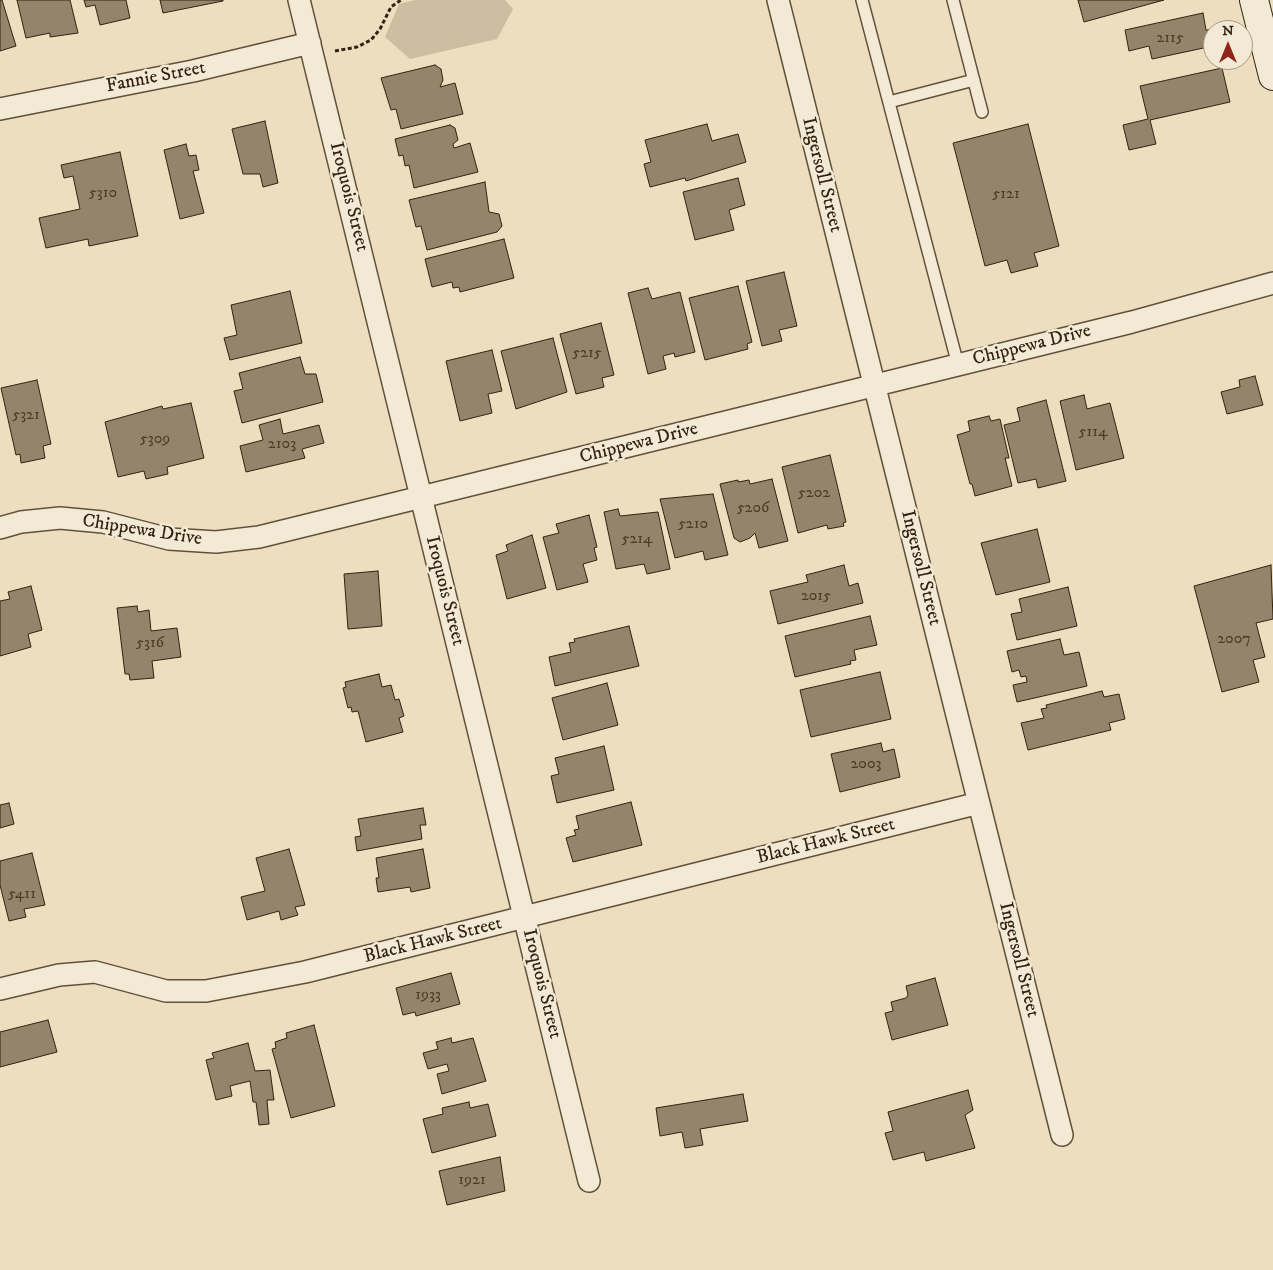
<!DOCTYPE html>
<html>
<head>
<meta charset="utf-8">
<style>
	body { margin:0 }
	#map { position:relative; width:1273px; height:1270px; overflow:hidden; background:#ecdebf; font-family:"IM FELL DW Pica",serif }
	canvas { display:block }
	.north { position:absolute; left:1203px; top:20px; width:50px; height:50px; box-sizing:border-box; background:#f3ead5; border:1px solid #a69a86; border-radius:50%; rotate:0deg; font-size:14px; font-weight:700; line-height:20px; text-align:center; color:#33220f }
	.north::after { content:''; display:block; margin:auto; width:18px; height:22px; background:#8f2418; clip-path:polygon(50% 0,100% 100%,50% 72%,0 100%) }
</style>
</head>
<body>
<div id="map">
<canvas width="1273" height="1270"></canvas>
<div class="north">N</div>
</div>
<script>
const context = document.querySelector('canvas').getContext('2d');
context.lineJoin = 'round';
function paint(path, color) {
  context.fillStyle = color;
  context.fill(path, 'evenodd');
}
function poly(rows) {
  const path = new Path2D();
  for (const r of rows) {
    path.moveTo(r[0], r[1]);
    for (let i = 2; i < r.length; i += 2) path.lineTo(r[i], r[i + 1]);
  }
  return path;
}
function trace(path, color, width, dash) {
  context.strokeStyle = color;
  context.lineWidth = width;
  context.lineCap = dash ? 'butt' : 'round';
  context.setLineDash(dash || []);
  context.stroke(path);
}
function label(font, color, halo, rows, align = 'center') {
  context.font = font + ' "IM FELL DW Pica",serif';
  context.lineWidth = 5;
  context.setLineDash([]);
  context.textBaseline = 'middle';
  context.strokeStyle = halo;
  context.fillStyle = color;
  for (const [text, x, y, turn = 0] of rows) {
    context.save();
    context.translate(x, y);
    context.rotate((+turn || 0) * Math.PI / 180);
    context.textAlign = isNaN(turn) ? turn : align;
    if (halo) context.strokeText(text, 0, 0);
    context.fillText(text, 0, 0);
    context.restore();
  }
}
paint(poly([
	[415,0,505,0,513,9,497,39,410,59,385,37,399,4]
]), '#cdbea1');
const building = poly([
	[0,0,2,0,16,46,0,51,0,0],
	[17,0,70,0,78,33,50,37,50,33,26,38,17,0],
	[84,0,126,0,130,18,100,25,95,5,86,7,84,0],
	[160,0,223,0,223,1,163,13,160,0],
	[1078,0,1164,0,1084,22,1078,0],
	[1203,13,1206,30,1213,30,1213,46,1152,59,1149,46,1129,51,1125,30,1203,13],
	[435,65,441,69,443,80,440,87,455,83,463,114,401,129,396,109,391,110,381,78,435,65],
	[1222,68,1230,102,1150,120,1156,144,1129,150,1123,125,1148,119,1140,86,1222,68],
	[265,121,278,183,263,187,260,174,243,174,232,129,265,121],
	[707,124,712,141,738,134,746,162,686,181,685,178,650,187,644,164,651,162,645,140,707,124],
	[1028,124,1059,246,1034,253,1038,266,1011,273,1007,260,985,266,953,143,1028,124],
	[450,125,455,128,458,140,453,144,454,148,470,143,478,172,414,188,409,165,405,166,403,155,399,156,395,139,450,125],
	[186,144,189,156,196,155,199,170,193,171,204,213,180,219,164,150,186,144],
	[120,152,138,236,89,246,88,239,46,248,39,218,80,209,73,176,64,178,61,165,120,152],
	[738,178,745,205,729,210,734,230,695,240,683,192,738,178],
	[485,182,489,212,499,214,502,226,497,232,427,250,421,226,416,227,409,200,485,182],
	[504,239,514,278,460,292,459,287,453,288,452,282,432,287,425,259,504,239],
	[784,272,797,326,779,330,782,341,762,346,746,281,784,272],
	[738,286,752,342,747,344,748,349,705,360,689,298,738,286],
	[648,288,652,299,680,292,695,352,675,357,674,353,663,356,666,369,648,374,628,293,648,288],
	[290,291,302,343,230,360,224,338,237,335,231,305,290,291],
	[601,323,614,375,602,378,604,387,576,394,560,334,601,323],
	[553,338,567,392,516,409,501,351,553,338],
	[492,350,502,391,488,394,492,413,460,421,446,361,492,350],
	[300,357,305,374,316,374,323,402,242,423,234,391,243,389,239,373,300,357],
	[1255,376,1263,405,1227,414,1221,392,1240,387,1239,380,1255,376],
	[37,380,51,444,43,446,45,458,21,463,20,454,16,455,1,388,37,380],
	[1084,395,1087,409,1110,403,1124,458,1076,470,1060,401,1084,395],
	[1046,400,1066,481,1038,488,1036,479,1018,483,1004,425,1020,421,1017,408,1046,400],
	[191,403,204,458,167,467,168,474,146,479,144,471,118,477,105,422,162,406,163,409,191,403],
	[989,416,991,421,1000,419,1009,458,1005,458,1012,486,975,496,972,484,970,484,957,435,970,431,968,421,989,416],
	[280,419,283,434,319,425,324,443,302,449,305,458,246,472,240,446,263,440,259,425,280,419],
	[830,455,846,522,843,523,844,526,828,529,827,525,798,533,782,467,830,455],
	[772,479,788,541,759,548,755,533,750,538,740,542,734,538,720,484,738,480,738,482,749,480,750,484,772,479],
	[713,494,728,555,705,560,703,551,675,558,660,499,713,494],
	[618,509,620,516,658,512,670,569,647,574,644,564,616,569,604,512,618,509],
	[589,515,597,547,594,548,597,560,583,564,588,582,557,590,543,537,559,533,556,524,589,515],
	[1037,529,1050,582,996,595,981,543,1037,529],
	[532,535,546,588,507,599,496,555,508,551,506,545,532,535],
	[844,565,849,586,858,583,863,603,778,624,770,591,808,582,806,575,844,565],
	[1271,565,1273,619,1256,623,1265,657,1253,660,1259,682,1222,692,1194,586,1271,565],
	[378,571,382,626,348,629,344,574,378,571],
	[31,586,42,630,28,634,31,647,0,656,0,601,10,599,8,592,31,586],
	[1068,587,1077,626,1017,640,1011,614,1022,612,1019,599,1068,587],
	[137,606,138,612,149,610,151,631,177,628,181,657,152,661,154,678,130,680,129,674,125,674,117,608,137,606],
	[870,616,877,645,854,650,856,660,850,661,851,664,795,677,785,636,870,616],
	[629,626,639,666,555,686,549,657,571,652,569,643,575,642,574,639,629,626],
	[1060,639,1064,655,1079,652,1087,686,1017,702,1013,685,1027,682,1026,676,1021,677,1019,670,1012,672,1007,651,1060,639],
	[880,672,891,719,811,737,800,690,880,672],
	[379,674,382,687,391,685,395,700,399,699,404,716,399,718,403,732,366,742,358,711,352,712,351,707,348,708,343,688,346,687,345,682,379,674],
	[607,683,618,725,563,740,552,698,607,683],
	[1102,691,1104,697,1119,694,1125,719,1109,723,1111,730,1028,750,1021,723,1044,718,1041,709,1047,708,1046,705,1102,691],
	[881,743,883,752,894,749,900,777,840,792,831,754,881,743],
	[604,746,614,790,557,803,551,776,559,774,555,758,604,746],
	[631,802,642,845,573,862,566,838,576,835,574,830,579,829,576,816,631,802],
	[9,803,14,824,0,828,0,805,9,803],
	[423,808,426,825,420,825,422,839,357,851,355,837,361,836,358,819,423,808],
	[289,849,305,905,295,907,298,915,281,920,279,911,247,920,241,897,265,891,256,858,289,849],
	[423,849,430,888,411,892,410,887,378,892,376,878,379,878,376,858,423,849],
	[32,853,45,905,24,909,26,917,9,921,0,885,0,861,32,853],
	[451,973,460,1004,416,1016,415,1012,403,1015,396,988,451,973],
	[935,978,948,1025,892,1040,885,1013,893,1011,891,1002,906,998,908,995,906,986,935,978],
	[48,1020,57,1052,0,1067,0,1032,48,1020],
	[314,1025,335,1106,291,1118,272,1049,276,1048,275,1042,287,1038,286,1033,314,1025],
	[451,1038,452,1043,473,1038,486,1081,442,1094,437,1074,449,1071,447,1064,428,1069,423,1053,438,1049,436,1042,451,1038],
	[248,1043,255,1071,270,1070,274,1100,267,1100,269,1124,259,1125,256,1102,253,1102,250,1081,230,1086,232,1096,216,1100,206,1060,214,1058,212,1053,248,1043],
	[968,1090,973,1110,965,1115,975,1148,926,1161,924,1152,893,1160,885,1133,893,1131,888,1112,968,1090],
	[743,1094,748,1121,700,1129,703,1145,685,1148,682,1132,660,1136,656,1108,743,1094],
	[469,1102,470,1108,488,1104,496,1136,432,1153,423,1119,443,1114,442,1108,469,1102],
	[500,1157,505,1191,447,1205,439,1171,500,1157]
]);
paint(building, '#93846b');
trace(building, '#33220f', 1);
const lane = poly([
	[862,0,958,365],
	[953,0,982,112],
	[889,102,974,80]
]);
const street = poly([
	[299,0,589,1181],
	[778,0,1062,1135],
	[0,109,193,71,310,43],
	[0,528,21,522,60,518,103,522,169,539,216,542,259,537,1132,322,1273,283],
	[0,989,59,975,95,972,166,991,206,991,305,972,979,803]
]);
const secondary = poly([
	[1254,0,1273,76]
]);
trace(lane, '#61513b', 14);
trace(street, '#61513b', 24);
trace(secondary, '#33220f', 30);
trace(poly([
	[335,51,357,47,371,40,380,29,391,7,401,0]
]), '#33220f', 3, [4, 2.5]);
trace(lane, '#f3ead5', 11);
trace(street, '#f3ead5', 21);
trace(secondary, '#f3ead5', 28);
label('16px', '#4b3a26', null, [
	["2115",1170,39],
	["5310",103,194],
	["5121",1006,195],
	["5215",587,354],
	["5321",26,416],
	["5114",1093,433],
	["5309",155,440],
	["2103",282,445],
	["5202",814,494],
	["5206",753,509],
	["5210",693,525],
	["5214",637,540],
	["2015",816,597],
	["2007",1234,640],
	["5316",150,644],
	["2003",866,765],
	["5411",22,895],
	["1933",428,996],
	["1921",472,1181]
]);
label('19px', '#33220f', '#f3ead5', [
	["Fannie Street",156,78,-11],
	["Ingersoll Street",821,175,76],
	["Iroquois Street",348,197,76],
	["Chippewa Drive",1032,346,-14],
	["Chippewa Drive",639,444,-14],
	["Chippewa Drive",142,531,9],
	["Ingersoll Street",920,568,76],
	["Iroquois Street",444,591,76],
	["Black Hawk Street",826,842,-14],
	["Black Hawk Street",433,941,-14],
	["Ingersoll Street",1018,960,76],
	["Iroquois Street",541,984,76]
]);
</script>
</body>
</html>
